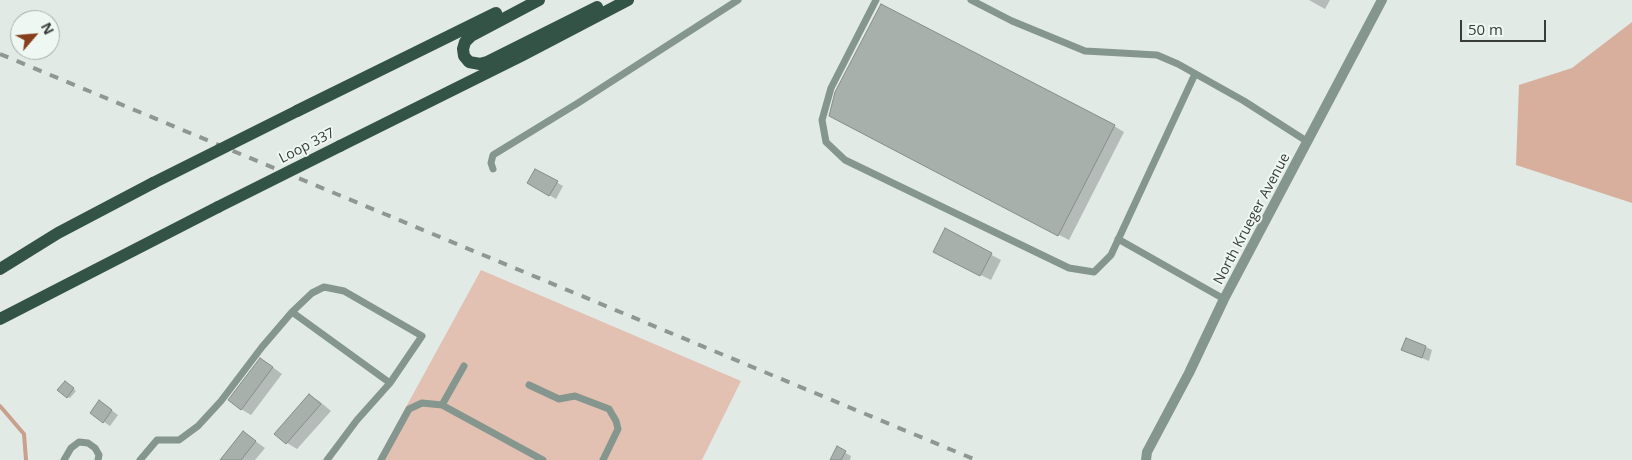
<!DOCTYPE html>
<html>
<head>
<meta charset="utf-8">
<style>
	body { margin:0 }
	#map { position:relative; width:1632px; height:460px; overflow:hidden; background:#e2eae6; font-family:"Open Sans",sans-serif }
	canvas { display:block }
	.north { position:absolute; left:10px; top:10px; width:50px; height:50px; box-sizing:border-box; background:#eff7f3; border:1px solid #a6aca9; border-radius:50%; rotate:63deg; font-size:14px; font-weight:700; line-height:20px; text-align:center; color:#383c3a }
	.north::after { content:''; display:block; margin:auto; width:18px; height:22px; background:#853f1c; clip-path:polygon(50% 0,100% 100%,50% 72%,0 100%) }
	.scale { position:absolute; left:1460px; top:20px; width:86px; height:22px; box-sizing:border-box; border:2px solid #383c3a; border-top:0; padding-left:6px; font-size:15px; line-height:18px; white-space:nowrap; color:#383c3a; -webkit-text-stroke:4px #eff7f3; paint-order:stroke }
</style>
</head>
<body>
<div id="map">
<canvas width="1632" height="460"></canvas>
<div class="north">N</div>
<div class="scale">50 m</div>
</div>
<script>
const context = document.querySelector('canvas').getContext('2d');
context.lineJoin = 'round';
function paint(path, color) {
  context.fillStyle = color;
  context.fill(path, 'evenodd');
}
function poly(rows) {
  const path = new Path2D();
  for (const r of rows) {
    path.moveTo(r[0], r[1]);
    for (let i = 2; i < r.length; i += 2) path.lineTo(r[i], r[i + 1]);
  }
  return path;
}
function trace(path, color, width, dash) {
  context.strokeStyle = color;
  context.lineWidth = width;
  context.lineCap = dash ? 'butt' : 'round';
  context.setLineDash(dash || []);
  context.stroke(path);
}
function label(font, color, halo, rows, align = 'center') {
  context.font = font + ' "Open Sans",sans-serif';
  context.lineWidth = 4;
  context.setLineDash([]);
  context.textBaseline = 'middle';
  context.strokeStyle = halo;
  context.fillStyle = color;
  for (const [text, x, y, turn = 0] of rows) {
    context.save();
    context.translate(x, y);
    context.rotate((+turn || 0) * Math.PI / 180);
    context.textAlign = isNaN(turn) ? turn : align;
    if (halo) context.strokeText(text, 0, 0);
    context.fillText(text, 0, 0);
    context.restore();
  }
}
paint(poly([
	[481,270,741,381,702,460,377,460]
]), '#e2c1b3');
paint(poly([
	[1632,22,1632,203,1516,165,1519,85,1572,68]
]), '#d8af9d');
paint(poly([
	[1309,0,1330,0,1325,9],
	[840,122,1114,126,1124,132,1069,240],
	[535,170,563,186,556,199,528,183],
	[945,230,1001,260,991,280,944,257],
	[1426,347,1432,350,1429,361,1403,350],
	[271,366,282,374,251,415,241,409],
	[68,384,76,391,70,398,68,397],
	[309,395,319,401,331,411,297,449,287,443,276,434],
	[106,406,118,415,110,426,91,413],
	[244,433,265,448,255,460,222,460],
	[837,448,851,456,850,460,831,460]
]), '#0003');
trace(poly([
	[0,406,24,434,26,460]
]), '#c9a08e', 4);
const building = poly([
	[881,4,1115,125,1058,236,829,116,835,92,881,4],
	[535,169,558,181,549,196,527,183,535,169],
	[945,228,992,253,980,276,933,252,945,228],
	[1406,338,1426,346,1422,358,1401,350,1406,338],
	[260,358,273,367,241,410,228,400,260,358],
	[65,381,74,388,67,398,57,390,65,381],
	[309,394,321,404,286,444,274,434,309,394],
	[99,400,112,410,103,423,90,413,99,400],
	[243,431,256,441,241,460,220,460,243,431],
	[837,446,846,451,841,460,830,460,837,446]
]);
paint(building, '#a8b0ac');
trace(building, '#868d8a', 1);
trace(poly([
	[876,0,831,88,822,120,826,142,845,160,1069,268,1094,272,1111,255,1195,74],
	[971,0,1012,21,1085,51,1157,55,1178,64,1244,101,1308,142],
	[493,169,491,163,493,155,578,103,738,0],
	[1118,239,1224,299],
	[292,312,390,383],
	[529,385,559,399,575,396,609,409,616,421,618,429,603,460],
	[442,405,464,366],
	[64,460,71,448,79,442,88,443,95,448,99,455,98,460],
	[140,460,157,440,179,440,198,426,221,401,262,347,292,312,312,293,324,287,344,291,422,336,390,383,357,420,327,460],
	[381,460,409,409,422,403,442,405,543,460]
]), '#84968d', 7);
trace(poly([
	[1146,460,1147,452,1189,373,1224,299,1382,0]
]), '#84968d', 10);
trace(poly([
	[539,0,471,36,465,42,463,49,464,56,469,62,480,64,487,62,597,7],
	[297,111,496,13],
	[340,146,523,55,628,0],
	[0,269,58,233,153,183],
	[0,319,218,207]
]), '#325345', 12);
trace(poly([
	[0,54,976,460]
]), '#909693', 4, [9, 9]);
trace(poly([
	[153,183,297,111],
	[218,207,340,146]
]), '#325345', 12);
label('14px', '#383c3a', '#eff7f3', [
	["Loop 337",307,146,-27],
	["North Krueger Avenue",1252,219,-62]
]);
</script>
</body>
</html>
